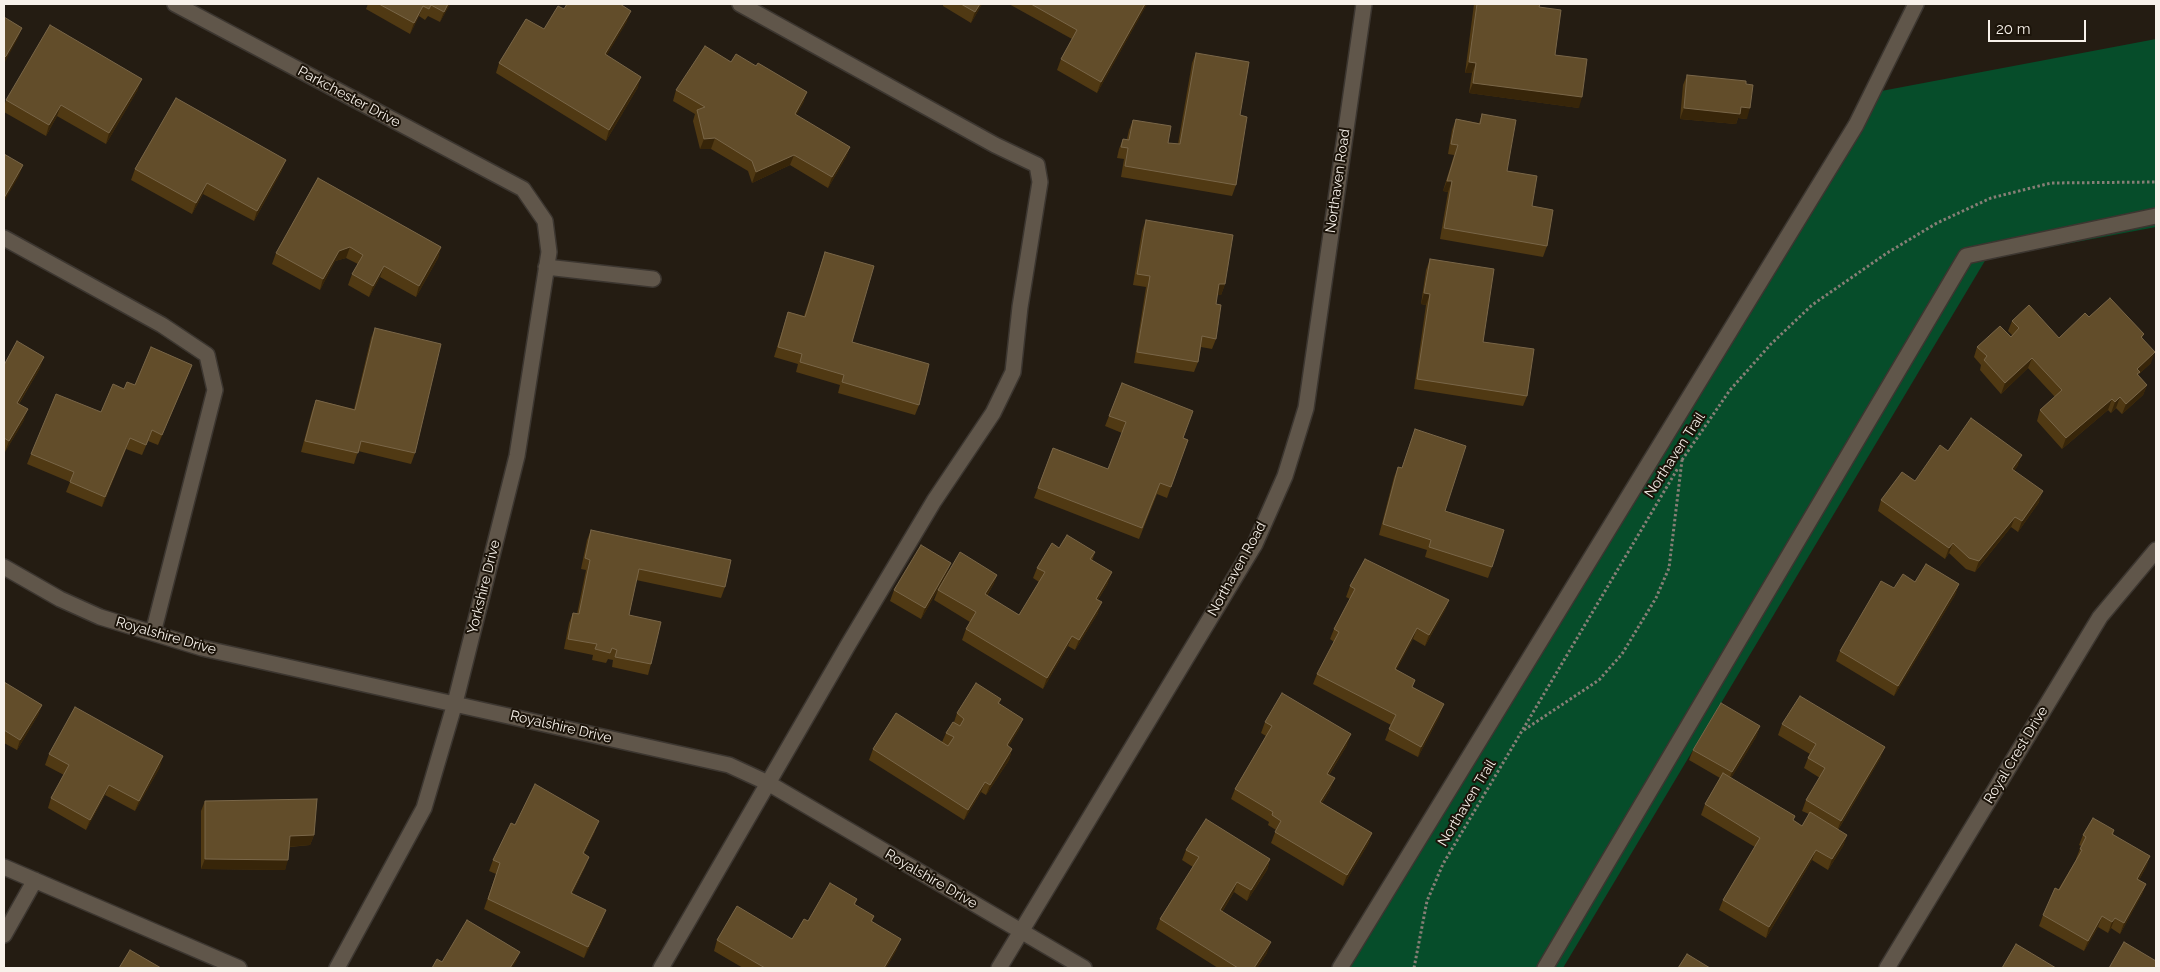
<!DOCTYPE html>
<html>
<head>
<meta charset="utf-8">
<style>
	body { margin:0 }
	#map { position:relative; width:2160px; height:972px; overflow:hidden; background:#241c12; font-family:Raleway,sans-serif }
	canvas { display:block }
	.frame { position:absolute; inset:0; border:5px solid #f7f1ea; pointer-events:none }
	.scale { position:absolute; left:1988px; top:20px; width:98px; height:22px; box-sizing:border-box; border:2px solid #f7f1ea; border-top:0; padding-left:6px; font-size:15px; line-height:18px; white-space:nowrap; color:#f7f1ea; -webkit-text-stroke:4px #1b1309; paint-order:stroke }
</style>
</head>
<body>
<div id="map">
<canvas width="2160" height="972"></canvas>
<div class="frame"></div>
<div class="scale">20 m</div>
</div>
<script>
const context = document.querySelector('canvas').getContext('2d');
context.lineJoin = 'round';
function paint(path, color) {
  context.fillStyle = color;
  context.fill(path, 'evenodd');
}
function poly(rows) {
  const path = new Path2D();
  for (const r of rows) {
    path.moveTo(r[0], r[1]);
    for (let i = 2; i < r.length; i += 2) path.lineTo(r[i], r[i + 1]);
  }
  return path;
}
function trace(path, color, width, dash) {
  context.strokeStyle = color;
  context.lineWidth = width;
  context.lineCap = dash ? 'butt' : 'round';
  context.setLineDash(dash || []);
  context.stroke(path);
}
function label(font, color, halo, rows, align = 'center') {
  context.font = font + ' Raleway,sans-serif';
  context.lineWidth = 4;
  context.setLineDash([]);
  context.textBaseline = 'middle';
  context.strokeStyle = halo;
  context.fillStyle = color;
  for (const [text, x, y, turn = 0] of rows) {
    context.save();
    context.translate(x, y);
    context.rotate((+turn || 0) * Math.PI / 180);
    context.textAlign = isNaN(turn) ? turn : align;
    if (halo) context.strokeText(text, 0, 0);
    context.fillText(text, 0, 0);
    context.restore();
  }
}
paint(poly([
	[2156,39,2156,227,1986,259,1563,968,1348,968,1876,92]
]), '#064d2a');
const minor = poly([
	[175,4,523,189,545,221,549,252,517,456,455,703,424,808,337,968],
	[4,238,162,325,207,355,215,390,153,633],
	[546,267,653,279],
	[4,567,60,599,100,617,202,648,729,765,768,783,1084,968],
	[4,867,239,968],
	[4,935,35,880],
	[661,968,848,645,934,501,993,413,1013,372,1020,307,1040,182,1037,165,995,145,740,4],
	[999,968,1255,544,1285,476,1306,408,1364,4],
	[1340,968,1856,125,1916,4],
	[1545,968,1966,256,2156,216],
	[1887,968,2100,617,2156,550]
]);
trace(minor, '#3c3630', 18);
trace(poly([
	[1682,460,1730,390,1771,344,1812,305,1887,253,1937,223,1991,198,2051,183,2156,182],
	[1524,730,1599,680,1622,654,1656,598,1669,568,1682,460],
	[1414,968,1427,901,1443,864,1678,468]
]), '#867f76', 3, [2.5, 2.5]);
trace(minor, '#60564a', 15);
paint(poly([
	[368,4,450,4,440,22,428,16,425,20,419,16,410,34,366,9],
	[943,4,982,4,971,23,943,6],
	[1009,4,1147,4,1097,93,1057,70,1061,59,1072,39],
	[1474,4,1540,4,1539,7,1555,55,1579,108,1469,93,1472,73,1465,73],
	[564,9,627,21,606,56,638,87,606,141,496,73,499,63,544,29],
	[1196,53,1240,115,1236,185,1232,196,1121,177,1124,159,1117,158,1119,149,1123,139,1127,139,1129,130,1133,120,1168,143,1178,144,1192,63],
	[731,62,756,66,807,92,803,103,796,115,850,147,846,157,828,188,790,165,752,183,748,171,711,149,700,149,693,121,695,114,673,101,676,90],
	[1687,75,1746,84,1747,119,1738,118,1736,124,1680,119,1683,85],
	[138,89,106,144,57,116,46,136,4,112,4,107,6,100],
	[1482,114,1507,171,1532,206,1547,246,1543,257,1440,239,1448,192,1443,191,1454,155,1448,154,1452,130,1456,119,1479,123],
	[135,169,282,170,254,221,203,194,192,214,131,180],
	[318,178,441,247,438,258,416,297,380,277,369,297,348,285,352,274,358,264,346,258,335,261,320,290,272,264,276,253],
	[1146,220,1225,284,1221,295,1217,294,1216,304,1216,339,1212,349,1201,347,1198,362,1194,372,1134,363,1146,287,1133,285,1142,231],
	[825,252,852,342,919,405,915,415,838,393,840,385,796,372,798,364,774,357,788,312,804,316],
	[1430,259,1483,342,1527,396,1523,406,1414,389,1426,305,1421,304,1426,270],
	[2089,317,2144,334,2142,338,2151,363,2139,374,2138,375,2147,385,2143,395,2122,414,2116,408,2111,413,2108,410,2062,449,2037,421,2040,410,2055,397,2028,368,2001,394,1980,370,1981,365,1974,357,1977,347,2011,337,2012,335,2008,331,2012,321,2059,338],
	[375,328,415,453,411,464,358,451,354,464,301,452,312,411,316,400,354,409,371,338],
	[4,365,40,368,19,404,24,420,5,452,4,451],
	[188,375,158,445,148,441,142,455,126,449,102,507,66,492,70,482,27,464,31,454,101,412,124,389,135,385],
	[1122,383,1183,438,1188,440,1167,498,1157,494,1139,539,1034,498,1053,448,1108,469,1122,433,1105,426],
	[1948,451,2018,465,2014,471,2039,502,2018,532,2011,527,1975,572,1966,569,1949,553,1945,559,1878,511,1881,500,1915,481],
	[1398,467,1445,511,1492,567,1488,578,1425,557,1427,550,1379,535,1394,477],
	[591,530,725,587,721,598,636,580,629,615,651,664,648,675,612,667,613,660,608,659,606,663,592,660,593,655,564,649,569,623,573,613,577,614,586,570,581,569,587,540],
	[1059,548,1095,552,1092,561,1108,583,1098,600,1098,613,1075,650,1068,646,1043,689,962,640,966,629,970,622,934,600,938,590,997,575,993,585,987,596,1019,615,1039,582,1033,578,1037,568],
	[947,574,921,619,890,601,894,590],
	[1959,584,1955,595,1894,696,1836,661,1840,651,1894,588],
	[1350,586,1449,600,1445,610,1425,646,1413,639,1396,670,1412,688,1440,715,1418,757,1385,740,1391,725,1313,684,1317,674,1334,642,1330,639,1334,629,1350,599,1346,597],
	[4,682,42,705,38,715,17,750,4,743],
	[1001,699,999,704,1023,719,1019,729,1008,747,1012,749,1009,760,986,795,981,792,964,820,869,760,873,749,942,742,946,733,954,722,957,713],
	[1265,722,1347,745,1329,775,1331,788,1322,803,1372,833,1368,844,1343,886,1271,843,1276,830,1268,825,1269,822,1231,799,1235,789,1266,736,1261,733],
	[1782,724,1881,757,1838,830,1847,835,1843,846,1828,870,1812,860,1766,938,1719,910,1723,900,1755,847,1701,815,1705,804,1720,778,1689,760,1693,750,1760,726,1756,737,1731,778,1795,816,1793,820,1802,826,1809,814,1802,811,1806,800,1820,778,1804,768,1808,758,1810,754,1778,735],
	[49,754,160,767,135,811,105,795,86,830,48,808,51,798,64,775,45,765],
	[205,801,314,835,310,845,290,847,285,870,201,869,201,811],
	[515,825,595,831,584,854,589,857,585,867,572,894,602,921,584,958,484,909,496,874,489,871,493,860],
	[2114,830,2113,835,2150,856,2146,867,2139,880,2146,884,2142,894,2120,934,2111,928,2108,933,2098,927,2084,951,2039,926,2043,915,2076,860,2076,859,2081,846,2079,845,2083,835],
	[1186,850,1270,859,1267,870,1247,901,1234,892,1222,912,1267,953,1257,968,1218,968,1156,929,1160,919,1193,867,1182,860],
	[857,899,855,905,874,916,872,922,897,949,886,968,743,968,714,951,717,940,792,939,808,921]
]), '#503913');
paint(poly([
	[448,4,450,4,440,22,444,12],
	[980,4,982,4,971,23,975,12],
	[1145,4,1147,4,1097,93,1101,82],
	[423,6,419,16,410,34,414,23],
	[631,11,627,21,601,65,605,54],
	[22,28,18,38,4,64,4,58],
	[1469,62,1476,63,1472,73,1465,73],
	[641,77,638,87,606,141,609,130],
	[142,79,138,89,106,144,109,133],
	[1473,83,1582,97,1579,108,1469,93],
	[807,92,803,103,791,125,795,114],
	[61,105,57,116,46,136,49,125],
	[1741,107,1750,108,1747,119,1738,118,1736,124,1680,119,1684,108],
	[715,138,711,149,700,149,704,139],
	[850,147,846,157,828,188,832,177],
	[794,155,790,165,752,183,756,172],
	[286,160,282,170,254,221,257,211],
	[23,165,19,176,4,202,4,198],
	[1447,181,1452,181,1448,192,1443,191],
	[207,183,203,194,192,214,196,203],
	[350,247,346,258,335,261,320,290,323,279,339,251],
	[441,247,438,258,416,297,419,286],
	[384,266,380,277,369,297,373,286],
	[1219,284,1225,284,1221,295,1215,294],
	[1424,293,1430,294,1426,305,1421,304],
	[2155,352,2151,363,2139,374,2136,382,2137,369],
	[44,357,40,368,13,413,17,403],
	[2032,358,2028,368,2001,394,2005,383],
	[192,365,188,375,158,445,162,435],
	[2147,385,2143,395,2122,414,2126,404],
	[2120,397,2116,408,2111,413,2115,402],
	[2112,399,2108,410,2062,449,2066,438],
	[28,409,24,420,5,452,9,441],
	[130,438,126,449,102,507,105,497],
	[2022,455,2018,465,2008,480,2012,469],
	[2043,491,2039,502,2018,532,2022,521],
	[2015,517,2011,527,1975,572,1979,561],
	[1953,543,1949,553,1945,559,1949,548],
	[951,563,947,574,921,619,925,608],
	[1112,572,1108,583,1092,609,1096,599],
	[997,575,993,585,981,605,985,594],
	[1959,584,1955,595,1894,696,1898,686],
	[1449,600,1445,610,1425,646,1429,635],
	[1102,602,1098,613,1075,650,1079,640],
	[1417,628,1413,639,1391,680,1395,669],
	[1072,636,1068,646,1043,689,1047,678],
	[1444,704,1440,715,1418,757,1421,747],
	[42,705,38,715,17,750,20,740],
	[1023,719,1019,729,1003,756,1007,745],
	[1760,726,1756,737,1728,783,1732,772],
	[1351,734,1347,745,1323,784,1327,774],
	[1885,747,1881,757,1837,831,1841,821],
	[1012,749,1009,760,986,795,990,785],
	[163,756,160,767,135,811,139,801],
	[1335,778,1331,788,1316,812,1320,802],
	[985,782,981,792,964,820,968,810],
	[109,785,105,795,86,830,90,820],
	[599,821,595,831,579,864,583,853],
	[1372,833,1368,844,1343,886,1347,875],
	[314,835,310,845,286,847,290,836],
	[1847,835,1843,846,1828,870,1832,859],
	[1816,850,1812,860,1766,938,1769,927],
	[2150,856,2146,867,2134,889,2137,879],
	[589,857,585,867,567,904,571,893],
	[205,859,288,860,285,870,201,869],
	[1270,859,1267,870,1247,901,1251,890],
	[1237,882,1234,892,1216,921,1220,910],
	[2146,884,2142,894,2120,934,2124,923],
	[606,910,602,921,584,958,588,947],
	[2102,916,2098,927,2084,951,2088,941],
	[2115,918,2111,928,2108,933,2112,922],
	[901,939,897,949,886,968,884,968],
	[1271,942,1267,953,1257,968,1254,968],
	[520,952,516,962,512,968,510,968]
]), '#372509');
const building = poly([
	[379,4,448,4,444,12,431,5,429,9,423,6,414,23,379,4],
	[567,4,620,4,631,11,605,54,641,77,609,130,499,63,526,19,544,29,558,6,564,9,567,4],
	[961,4,980,4,975,12,961,4],
	[1031,4,1145,4,1101,82,1061,59,1077,30,1031,4],
	[1477,4,1540,4,1539,7,1561,10,1555,55,1587,59,1582,97,1473,83,1476,63,1469,62,1477,4],
	[4,17,22,28,6,56,4,58,4,17],
	[50,25,142,79,109,133,61,105,49,125,6,100,50,25],
	[705,46,731,62,736,54,756,66,758,63,807,92,795,114,850,147,832,177,794,155,756,172,752,161,715,138,704,139,697,110,705,107,676,90,705,46],
	[1196,53,1249,62,1240,115,1247,117,1236,185,1125,166,1128,148,1121,147,1123,139,1129,140,1133,120,1171,126,1168,143,1180,144,1196,53],
	[1687,75,1746,81,1746,84,1753,85,1750,108,1741,107,1740,114,1684,108,1687,75],
	[176,98,286,160,257,211,207,183,196,203,135,169,176,98],
	[1482,114,1516,120,1507,171,1537,176,1532,206,1553,210,1547,246,1444,228,1452,181,1447,181,1458,145,1451,144,1456,119,1480,124,1482,114],
	[4,154,23,165,4,198,4,154],
	[318,178,441,247,419,286,384,266,373,286,352,274,363,255,350,247,339,251,323,279,276,253,318,178],
	[1146,220,1233,235,1225,284,1219,284,1216,304,1221,305,1216,339,1202,336,1198,362,1137,352,1150,276,1137,274,1146,220],
	[825,252,874,266,852,342,929,364,919,405,842,382,844,375,800,362,802,354,778,347,788,312,805,317,825,252],
	[1430,259,1494,269,1483,342,1534,349,1527,396,1417,379,1430,294,1424,293,1430,259],
	[2110,298,2144,334,2141,337,2155,352,2137,369,2140,372,2137,374,2147,385,2126,404,2120,397,2115,402,2112,399,2066,438,2040,410,2062,390,2032,358,2005,383,1984,360,1987,356,1977,347,2000,326,2011,337,2019,328,2012,321,2029,305,2059,338,2085,313,2089,317,2110,298],
	[375,328,441,344,415,453,361,441,358,453,305,441,316,400,355,410,375,328],
	[17,341,44,357,17,403,28,409,9,441,4,438,4,365,17,341],
	[151,347,192,365,162,435,152,430,146,445,130,438,105,497,70,482,74,472,31,454,56,394,101,412,113,384,124,389,127,382,135,385,151,347],
	[1122,383,1193,411,1183,438,1188,440,1171,487,1160,483,1142,528,1038,488,1053,448,1108,469,1126,422,1109,416,1122,383],
	[1971,418,2022,455,2012,469,2043,491,2022,521,2015,517,1979,561,1969,558,1953,543,1949,548,1881,500,1902,472,1915,481,1940,445,1948,451,1971,418],
	[1415,429,1466,446,1445,511,1504,530,1492,567,1429,547,1431,540,1383,524,1398,467,1402,468,1415,429],
	[591,530,731,560,725,587,639,569,629,615,661,622,651,664,615,657,617,650,612,648,610,653,595,649,597,644,568,639,573,613,579,614,590,560,585,558,591,530],
	[1067,535,1095,552,1090,559,1112,572,1096,599,1102,602,1079,640,1072,636,1047,678,966,629,976,612,938,590,960,552,997,575,985,594,1019,615,1045,572,1037,568,1052,543,1059,548,1067,535],
	[921,545,951,563,925,608,894,590,921,545],
	[1365,559,1449,600,1429,635,1417,628,1395,669,1415,680,1412,687,1444,704,1421,747,1389,729,1396,715,1317,674,1339,632,1334,629,1355,589,1350,586,1365,559],
	[1926,564,1959,584,1898,686,1840,651,1881,581,1894,588,1903,574,1915,582,1926,564],
	[4,682,42,705,20,740,4,730,4,682],
	[976,683,1001,699,998,703,1023,719,1007,745,1012,749,990,785,985,782,968,810,873,749,896,713,948,746,954,737,946,733,953,722,960,726,964,719,957,713,976,683],
	[1282,693,1351,734,1327,774,1335,778,1320,802,1372,833,1347,875,1275,832,1281,821,1272,815,1273,812,1235,789,1272,726,1265,722,1282,693],
	[1800,696,1885,747,1841,821,1806,800,1825,768,1808,758,1816,744,1782,724,1800,696],
	[1721,703,1760,726,1732,772,1693,750,1721,703],
	[75,707,163,756,139,801,109,785,90,820,51,798,69,765,49,754,75,707],
	[1723,773,1795,816,1793,820,1802,826,1810,812,1847,835,1832,859,1816,850,1769,927,1723,900,1760,838,1705,804,1723,773],
	[535,784,599,821,583,853,589,857,571,893,606,910,588,947,488,899,500,863,493,860,511,823,515,825,535,784],
	[317,799,314,835,290,836,288,860,205,859,205,801,317,799],
	[2093,818,2114,830,2112,834,2150,856,2137,879,2146,884,2124,923,2115,918,2112,922,2102,916,2088,941,2043,915,2055,888,2059,890,2082,850,2080,849,2086,837,2083,835,2093,818],
	[1206,819,1270,859,1251,890,1237,882,1220,910,1271,942,1254,968,1238,968,1160,919,1199,857,1186,850,1206,819],
	[830,883,857,899,854,904,874,916,871,921,901,939,884,968,765,968,717,940,737,906,792,939,804,919,808,921,830,883],
	[467,920,520,952,510,968,432,968,437,959,442,962,467,920],
	[2124,942,2156,961,2156,968,2109,968,2124,942],
	[2016,944,2056,968,2002,968,2016,944],
	[130,950,161,968,119,968,130,950],
	[1687,954,1710,968,1678,968,1687,954]
]);
paint(building, '#624d2a');
trace(building, '#796648', 1);
label('14px', '#f7f1ea', '#1b1309', [
	["Parkchester Drive",349,97,28],
	["Northaven Road",1338,181,-82],
	["Northaven Trail",1675,455,-57],
	["Northaven Road",1237,569,-61],
	["Yorkshire Drive",484,587,-76],
	["Royalshire Drive",166,636,16],
	["Royalshire Drive",561,727,13],
	["Royal Crest Drive",2016,755,-59],
	["Northaven Trail",1467,803,-59],
	["Royalshire Drive",931,879,30]
]);
</script>
</body>
</html>
